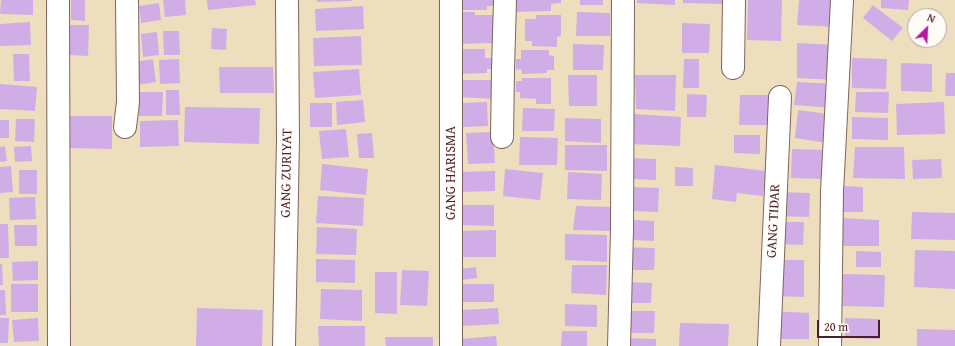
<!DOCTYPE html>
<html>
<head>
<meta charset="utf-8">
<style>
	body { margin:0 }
	#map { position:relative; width:955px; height:346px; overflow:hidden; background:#eddfbe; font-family:"Gentium Book Plus",serif }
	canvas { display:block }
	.north { position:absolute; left:907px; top:8px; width:40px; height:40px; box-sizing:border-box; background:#fdfcf7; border:1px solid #b5a4a5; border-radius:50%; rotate:24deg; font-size:11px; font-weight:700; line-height:16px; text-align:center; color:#4a1f2b }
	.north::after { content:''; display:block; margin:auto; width:14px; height:18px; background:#b5179e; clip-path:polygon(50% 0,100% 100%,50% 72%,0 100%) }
	.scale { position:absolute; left:817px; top:320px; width:63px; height:18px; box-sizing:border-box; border:2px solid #4a1f2b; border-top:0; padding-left:5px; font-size:12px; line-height:14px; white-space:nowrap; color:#4a1f2b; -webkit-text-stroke:3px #fdfcf7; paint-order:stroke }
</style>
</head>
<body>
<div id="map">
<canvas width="955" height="346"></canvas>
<div class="north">N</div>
<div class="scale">20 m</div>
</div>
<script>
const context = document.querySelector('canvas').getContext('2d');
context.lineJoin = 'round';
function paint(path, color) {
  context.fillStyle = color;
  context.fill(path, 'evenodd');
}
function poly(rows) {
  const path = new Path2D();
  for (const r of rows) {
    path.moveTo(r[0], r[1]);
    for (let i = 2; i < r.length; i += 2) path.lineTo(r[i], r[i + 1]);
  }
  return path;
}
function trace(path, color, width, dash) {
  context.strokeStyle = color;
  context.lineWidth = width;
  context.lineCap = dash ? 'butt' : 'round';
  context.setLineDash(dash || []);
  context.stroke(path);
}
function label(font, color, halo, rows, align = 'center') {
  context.font = font + ' "Gentium Book Plus",serif';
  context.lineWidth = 4;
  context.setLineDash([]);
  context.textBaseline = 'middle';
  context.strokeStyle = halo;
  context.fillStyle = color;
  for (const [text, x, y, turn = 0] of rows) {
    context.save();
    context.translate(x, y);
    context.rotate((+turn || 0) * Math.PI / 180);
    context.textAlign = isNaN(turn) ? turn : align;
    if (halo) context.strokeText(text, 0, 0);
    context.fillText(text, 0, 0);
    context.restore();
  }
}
paint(poly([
	[1,0,33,0,33,15,0,14],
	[71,0,85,0,85,21,71,20],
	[163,0,185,0,186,15,165,17],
	[207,0,255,0,256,5,208,10],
	[317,0,352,0,352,1,317,2],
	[459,0,493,0,493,6,487,6,487,10,463,10,463,6,458,6],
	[516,0,561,0,561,3,551,4,551,11,510,12],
	[580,0,603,0,603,5,580,5],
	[637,0,675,0,675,5,637,3],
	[683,0,725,0,725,4,683,3],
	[748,0,782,0,781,41,747,40],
	[799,0,838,0,836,27,797,25],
	[881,0,909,0,908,10,881,8],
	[159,3,161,20,141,23,139,6],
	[873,5,903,28,892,41,863,18],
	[363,6,364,29,316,31,315,9],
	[454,12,475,12,475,15,494,15,494,20,499,31,493,31,493,43,455,44],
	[577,12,610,13,610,36,576,36],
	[536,15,561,15,561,36,557,37,557,47,532,46,532,41,525,41,525,19,536,19],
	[30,22,31,45,0,46,0,24],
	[682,23,710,24,709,53,682,53],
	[70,25,89,25,88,56,70,55],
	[212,28,227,29,226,50,211,49],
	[163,31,179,31,180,55,164,55],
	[157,32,159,55,143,57,141,34],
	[361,36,362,65,314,66,313,38],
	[797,43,836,45,835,80,797,78],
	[573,44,604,45,603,70,573,70],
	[458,49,485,49,485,58,493,58,493,69,487,69,487,73,459,74],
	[521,50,549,50,549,55,554,56,554,70,547,70,547,73,522,74,521,69,516,70,516,59,521,59],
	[13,54,29,54,30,81,14,81],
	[852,58,887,59,886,89,852,88],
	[153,59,156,82,137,85,134,62],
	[179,59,180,83,160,84,159,60],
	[684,59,699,59,699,88,683,88],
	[901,63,932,64,932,92,901,91],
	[219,67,273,67,274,93,220,93],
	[359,69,361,95,315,98,313,72],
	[946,73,955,73,955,96,945,96],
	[568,75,597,75,597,106,569,106],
	[635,75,676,75,675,111,636,109],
	[522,78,551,78,551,104,536,104,536,99,520,98,520,92,516,92,516,81,522,81],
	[459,80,493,80,493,99,459,97],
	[797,82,835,84,834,108,794,105],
	[0,84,37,87,35,111,0,109],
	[166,90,179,90,180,115,166,115],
	[139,92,163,92,162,116,139,116],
	[856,92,889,92,888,113,855,112],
	[687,94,707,95,706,117,687,117],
	[740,95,771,95,770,125,739,125],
	[363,100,365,122,337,125,336,102],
	[487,102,488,126,463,127,462,103],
	[944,102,945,134,897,135,896,104],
	[310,103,332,103,332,127,310,127],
	[185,107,260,108,259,144,184,142],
	[523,108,555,109,554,131,522,131],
	[798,110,835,115,833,144,795,138],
	[633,114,681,117,680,146,630,144],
	[66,116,112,116,112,149,66,148],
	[852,117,888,118,888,140,852,139],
	[565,118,601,119,601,143,565,141],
	[16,119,35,119,34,142,15,141],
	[0,120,9,120,9,138,0,138],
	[178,120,179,146,140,147,140,121],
	[346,129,349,157,322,159,319,131],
	[493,132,495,163,468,164,466,133],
	[372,133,374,158,359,158,357,134],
	[734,135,760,135,760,154,734,153],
	[520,137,558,138,557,165,519,165],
	[565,145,607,145,607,171,565,170],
	[5,146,7,161,0,162,0,147],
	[31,146,32,161,15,162,14,147],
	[855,147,904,147,905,179,853,178],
	[792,149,825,150,825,179,791,178],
	[629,158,656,159,656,180,629,179],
	[941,159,942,178,913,179,912,160],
	[322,164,368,169,366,195,320,190],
	[715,165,766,171,763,196,737,193,736,202,712,199],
	[11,166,13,192,0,193,0,167],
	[675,167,693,168,693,186,675,186],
	[505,169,543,173,540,200,503,196],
	[19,170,37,170,37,194,19,194],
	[495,171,495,191,460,192,459,172],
	[568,172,602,174,601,200,567,199],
	[843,186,863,187,863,212,842,212],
	[632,187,659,188,658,212,631,211],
	[777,192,810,193,809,217,776,216],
	[318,196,364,198,363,226,316,223],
	[35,197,36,219,10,220,9,198],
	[460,205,494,205,494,226,460,225],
	[576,206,613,207,611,231,573,230],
	[912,212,955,213,955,240,911,239],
	[841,218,879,220,879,246,840,246],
	[633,220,654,221,654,241,632,240],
	[775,222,804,222,803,245,775,244],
	[0,224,8,224,9,258,0,258],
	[14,225,37,225,37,246,15,246],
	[317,227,357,229,356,255,316,254],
	[496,230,496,257,463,257,463,231],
	[565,234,607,235,607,262,565,260],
	[626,247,655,248,654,270,626,270],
	[915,250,955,251,955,289,914,287],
	[856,251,881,252,881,267,856,267],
	[316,259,355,260,355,283,316,282],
	[775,260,804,260,804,297,774,296],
	[38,261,38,280,13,281,12,262],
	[0,264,2,264,3,285,0,285],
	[572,265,607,265,606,295,571,293],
	[476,267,477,278,454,281,452,270],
	[402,270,429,271,427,306,400,305],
	[375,272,397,272,397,314,375,313],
	[843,274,885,275,884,307,842,306],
	[625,282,652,283,651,303,625,303],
	[11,284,38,284,38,312,11,312],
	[461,284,494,284,494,302,461,302],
	[321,289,362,290,362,321,320,319],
	[0,290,5,290,6,315,0,315],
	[565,304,597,305,597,327,565,326],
	[197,308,263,310,262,346,196,346],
	[498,308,499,324,463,326,462,310],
	[631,311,655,311,654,333,630,333],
	[771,311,809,313,809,339,771,339],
	[0,318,9,318,8,343,0,343],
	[38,318,39,341,14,342,12,320],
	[845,318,880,319,880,339,845,338],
	[680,323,729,324,728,346,679,346],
	[318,326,365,326,365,346,319,346],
	[917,329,955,330,955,346,917,346],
	[562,331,587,331,587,346,561,346],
	[496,336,497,346,460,346,459,339],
	[385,337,433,337,433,346,386,346],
	[625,338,656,339,656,346,625,346]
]), '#d0ade7');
const minor = poly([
	[58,0,59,346],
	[451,0,451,346],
	[733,68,734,0],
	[125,127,128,102,127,0],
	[502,137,503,70,505,0],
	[284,346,288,139,287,0],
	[619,346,622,230,623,0],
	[769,346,780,97],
	[830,346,832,192,842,0]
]);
trace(minor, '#83625e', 24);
trace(minor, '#fff', 22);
label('14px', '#4a1f2b', '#fdfcf7', [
	["GANG ZURIYAT",287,173,-89],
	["GANG HARISMA",451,173,-90],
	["GANG TIDAR",774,221,-87]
]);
</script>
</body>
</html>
